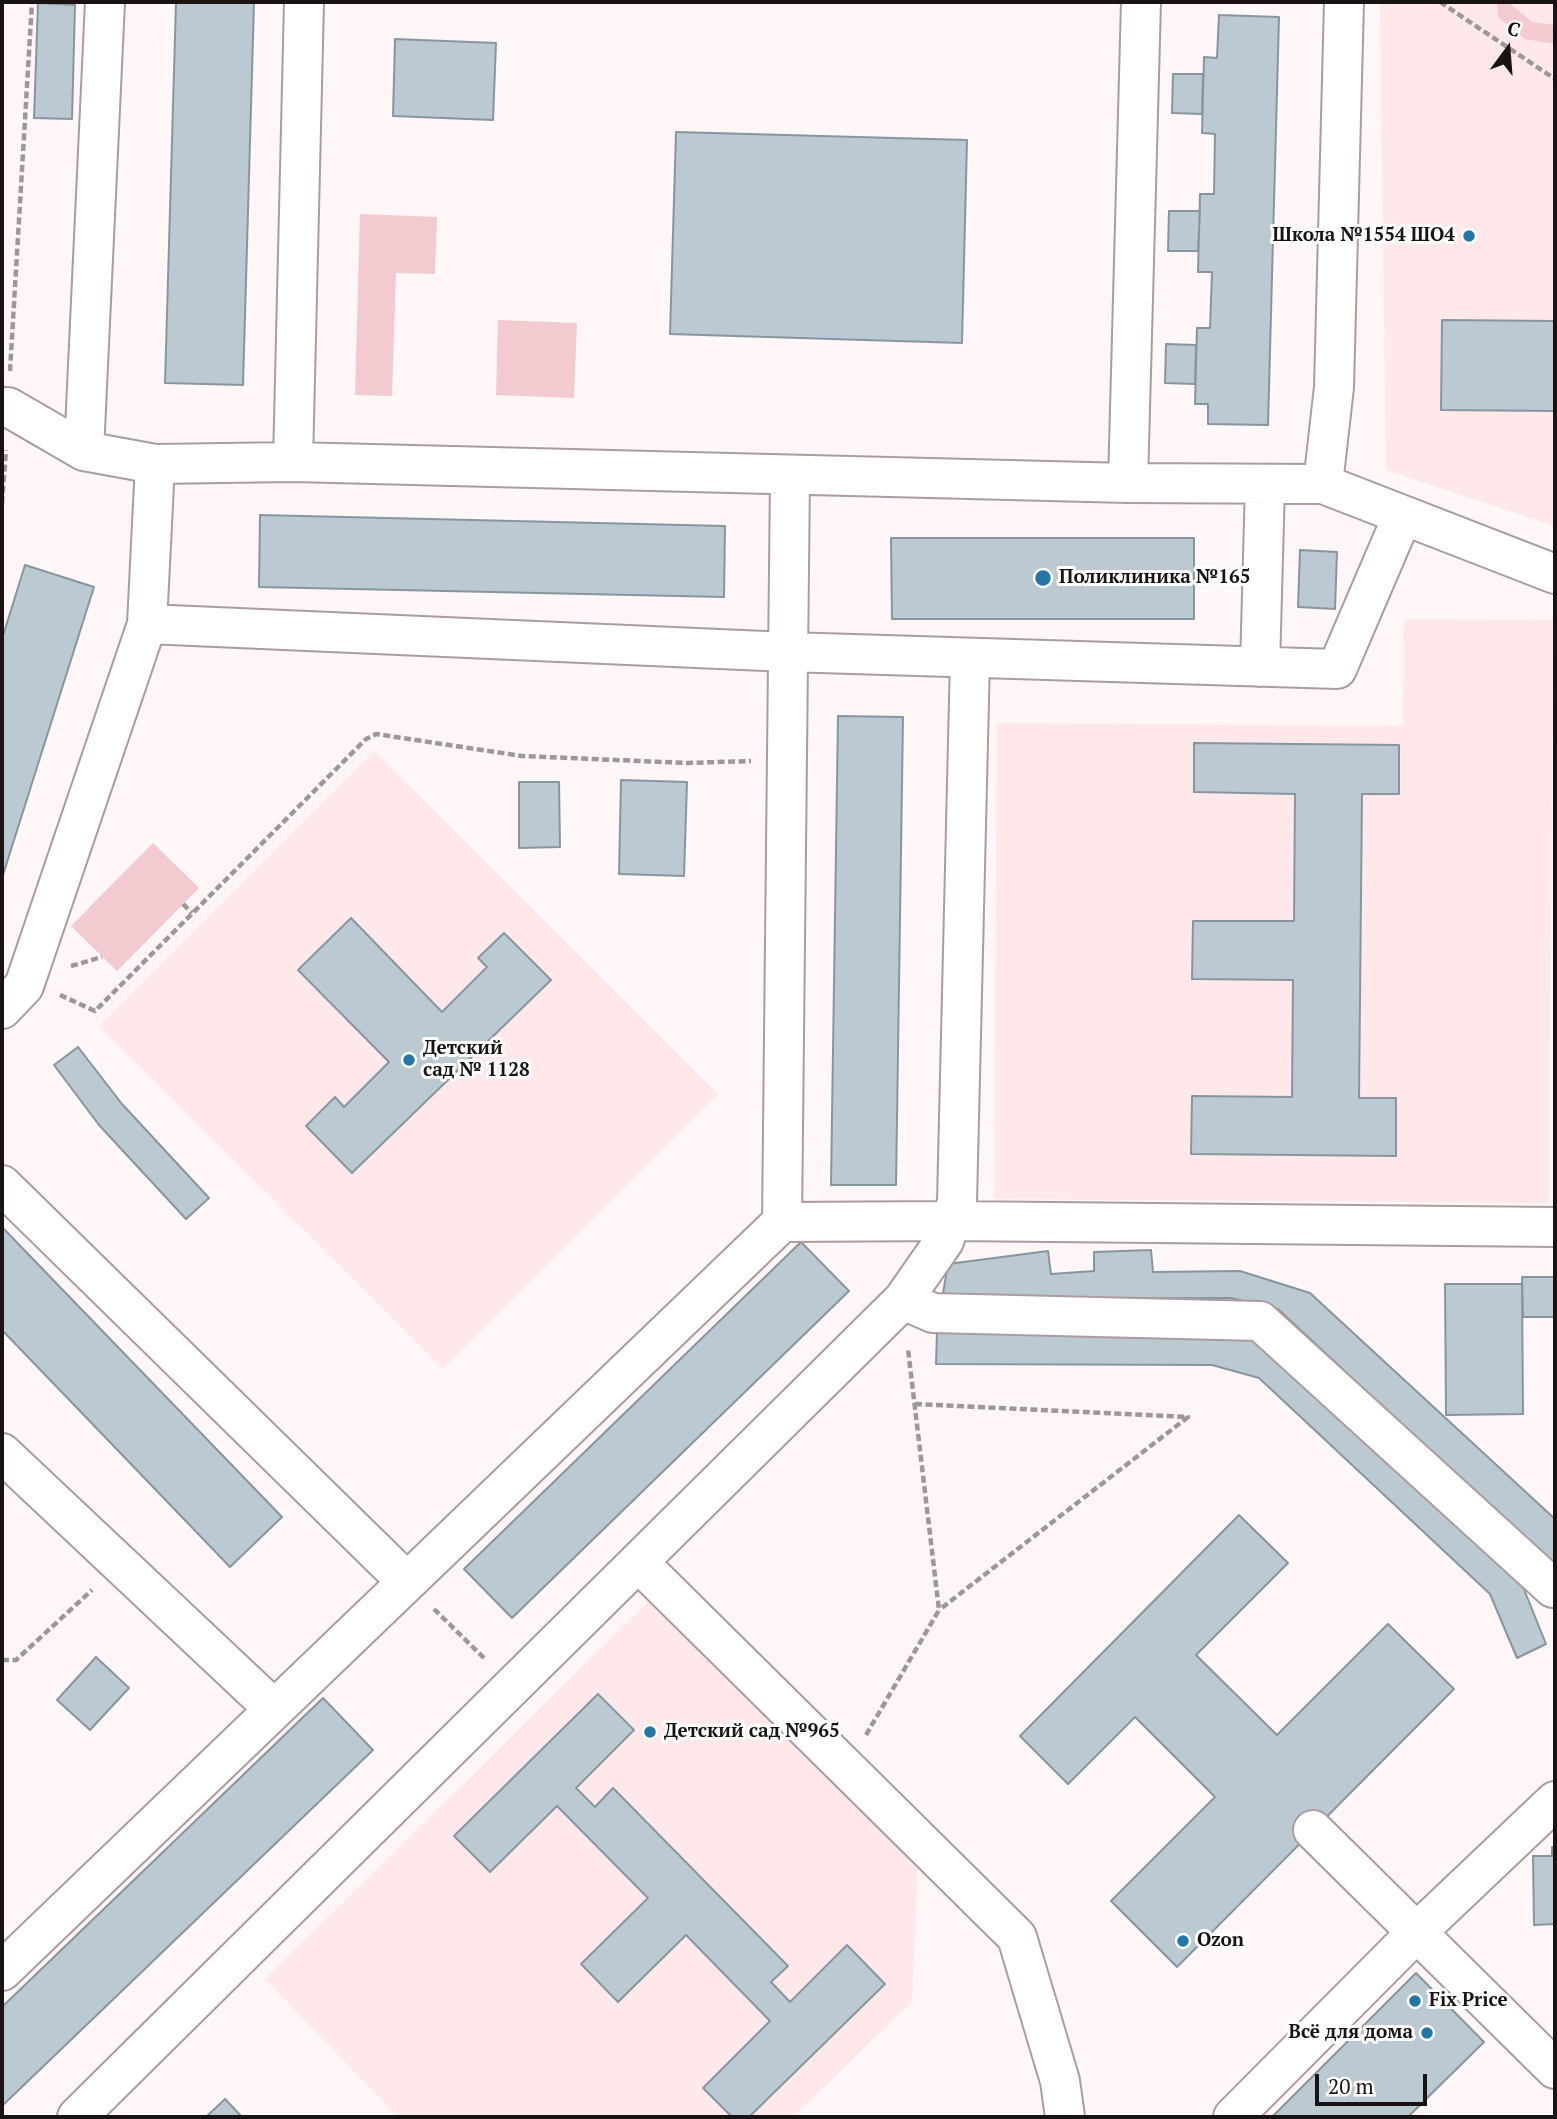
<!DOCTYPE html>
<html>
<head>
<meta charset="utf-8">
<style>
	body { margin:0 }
	#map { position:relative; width:1557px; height:2119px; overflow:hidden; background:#fef6f7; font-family:"PT Serif",serif }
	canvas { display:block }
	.frame { position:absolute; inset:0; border:4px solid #191314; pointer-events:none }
	.north { position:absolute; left:1473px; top:14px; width:70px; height:70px; -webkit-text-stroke:5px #fff; paint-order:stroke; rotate:16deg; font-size:19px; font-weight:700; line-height:28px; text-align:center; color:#191314 }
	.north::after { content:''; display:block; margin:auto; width:24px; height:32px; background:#191314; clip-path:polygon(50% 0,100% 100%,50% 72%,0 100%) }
	.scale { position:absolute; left:1315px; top:2074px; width:112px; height:32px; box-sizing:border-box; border:4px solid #191314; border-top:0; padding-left:9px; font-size:21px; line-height:24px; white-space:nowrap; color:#191314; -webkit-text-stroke:5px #fff; paint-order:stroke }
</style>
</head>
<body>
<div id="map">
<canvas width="1557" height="2119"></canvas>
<div class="frame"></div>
<div class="north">С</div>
<div class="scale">20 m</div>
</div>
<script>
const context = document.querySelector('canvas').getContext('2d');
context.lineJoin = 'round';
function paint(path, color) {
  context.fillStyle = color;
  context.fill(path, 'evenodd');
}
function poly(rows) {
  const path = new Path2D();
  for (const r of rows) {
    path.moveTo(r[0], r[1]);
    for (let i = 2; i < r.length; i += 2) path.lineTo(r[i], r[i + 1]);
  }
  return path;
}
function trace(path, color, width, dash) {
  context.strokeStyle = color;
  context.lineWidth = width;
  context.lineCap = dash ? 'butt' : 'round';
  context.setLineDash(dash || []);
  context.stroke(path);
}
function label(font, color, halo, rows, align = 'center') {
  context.font = font + ' "PT Serif",serif';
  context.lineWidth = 6;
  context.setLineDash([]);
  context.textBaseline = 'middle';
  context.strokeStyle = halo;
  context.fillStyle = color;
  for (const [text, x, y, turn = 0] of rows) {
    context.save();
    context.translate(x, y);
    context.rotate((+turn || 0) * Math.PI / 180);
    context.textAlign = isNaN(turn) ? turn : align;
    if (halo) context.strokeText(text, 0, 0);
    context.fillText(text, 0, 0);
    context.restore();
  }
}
paint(poly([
	[1380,2,1555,2,1555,526,1386,470],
	[1404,619,1553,620,1549,1203,994,1199,997,723,1403,726],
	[374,751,718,1094,443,1369,99,1026],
	[651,1599,918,1865,912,2002,793,2117,398,2117,265,1979]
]), '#fee8ea');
paint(poly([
	[1497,2,1508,2,1532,22,1555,25,1555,44,1525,39,1498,17],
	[360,214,437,217,435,274,396,273,392,396,355,395],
	[498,320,577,323,574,398,496,395],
	[153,843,199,888,117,971,71,926]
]), '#f2cacf');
const building = poly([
	[176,2,254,2,243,385,165,383,176,2],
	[38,3,75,5,72,119,34,118,38,3],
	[1219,15,1279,17,1268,425,1208,424,1208,404,1195,404,1197,328,1210,328,1212,272,1198,272,1200,194,1214,194,1215,134,1202,133,1204,57,1217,58,1219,15],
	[395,39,496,43,493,120,393,116,395,39],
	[1173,74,1203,74,1202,114,1172,113,1173,74],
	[676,132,967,140,962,343,670,334,676,132],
	[1169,211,1200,211,1198,251,1168,251,1169,211],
	[1442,320,1555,321,1555,411,1441,410,1442,320],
	[1166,344,1196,345,1195,384,1165,383,1166,344],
	[260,515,725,526,724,597,259,587,260,515],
	[891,538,1194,538,1194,619,892,619,891,538],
	[1300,550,1337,552,1335,609,1298,607,1300,550],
	[25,565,94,587,2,878,2,639,25,565],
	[838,716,903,717,896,1185,831,1185,838,716],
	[1194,743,1399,745,1399,794,1362,794,1359,1098,1396,1098,1396,1156,1191,1154,1192,1096,1292,1097,1293,980,1192,979,1193,921,1294,921,1295,794,1194,792,1194,743],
	[621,780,687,782,684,876,619,874,621,780],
	[519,782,559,782,560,847,519,848,519,782],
	[351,918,442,1012,487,967,478,958,504,933,551,980,352,1173,306,1126,335,1097,344,1107,389,1062,298,970,351,918],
	[78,1047,122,1104,209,1198,186,1219,99,1125,54,1065,78,1047],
	[2,1227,282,1517,230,1567,2,1330,2,1227],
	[801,1242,849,1291,512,1618,464,1569,801,1242],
	[1151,1250,1153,1272,1240,1271,1310,1293,1555,1519,1555,1567,1278,1309,1231,1298,942,1299,948,1264,1048,1251,1051,1274,1094,1271,1094,1252,1151,1250],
	[1522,1277,1555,1277,1555,1317,1523,1317,1522,1277],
	[1445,1284,1522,1284,1523,1414,1446,1415,1445,1284],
	[937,1332,1244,1332,1519,1577,1546,1644,1517,1658,1490,1594,1259,1378,1212,1365,936,1364,937,1332],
	[1239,1515,1288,1563,1196,1655,1277,1735,1388,1624,1454,1689,1177,1967,1111,1901,1215,1797,1135,1717,1068,1784,1020,1736,1239,1515],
	[96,1657,129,1688,90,1730,57,1700,96,1657],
	[598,1694,634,1730,576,1788,595,1807,613,1788,788,1966,771,1982,790,2002,847,1945,885,1984,749,2117,732,2117,703,2088,770,2021,686,1935,618,2002,581,1964,648,1898,557,1806,490,1872,454,1836,598,1694],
	[323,1698,373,1750,2,2106,2,2007,323,1698],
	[1552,1847,1555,1847,1555,1924,1534,1925,1533,1856,1552,1856,1552,1847],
	[1416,1973,1484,2042,1422,2103,1408,2117,1272,2117,1416,1973],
	[225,2099,242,2117,206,2117,225,2099]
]);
paint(building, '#bbc9d3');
trace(building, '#88959f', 2);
const minor = poly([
	[2,407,8,407,84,451,155,464,293,462,1128,483,1323,484,1555,574],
	[84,451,105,2],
	[293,462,304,2],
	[1128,483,1141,2],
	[1323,484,1334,387,1344,2],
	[147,624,788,652,1337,669,1403,515],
	[1260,667,1265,484],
	[2,1009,24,986,147,624,155,464],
	[2,1185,406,1581],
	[782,1222,951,1221,1555,1227],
	[903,1300,933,1313,1260,1321,1553,1588],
	[2,1453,274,1709],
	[638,1562,1017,1937,1060,2081,1065,2117],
	[1313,1830,1555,2069],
	[2,1971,782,1222,790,475],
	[77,2117,903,1300,944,1241,957,1202,970,658],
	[1233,2117,1418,1931,1555,1801]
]);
trace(minor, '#ad9c9e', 42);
trace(poly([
	[1440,2,1555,79],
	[10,371,32,2],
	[2,503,6,450],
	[183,904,192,913],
	[71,966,102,957],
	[60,995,95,1011,366,739,376,734,522,756,687,763,751,761],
	[915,1404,1188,1417,939,1610],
	[434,1609,485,1659],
	[2,1660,16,1660,92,1590],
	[866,1735,939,1610,908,1349]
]), '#9e9798', 4.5, [7, 3.5]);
trace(minor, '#fff', 38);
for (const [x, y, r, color] of [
	[1469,236,7,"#2277a7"],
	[1043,578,9,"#2277a7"],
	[409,1060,7,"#2277a7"],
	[650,1732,7,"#2277a7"],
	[1183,1941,7,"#2277a7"],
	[1415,2001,7,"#2277a7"],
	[1427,2033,7,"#2277a7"]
]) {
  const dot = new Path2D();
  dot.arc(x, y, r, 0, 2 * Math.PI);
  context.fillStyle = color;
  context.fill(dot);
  trace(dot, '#fff', 2.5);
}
label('bold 19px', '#191314', '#fff', [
	["Школа №1554 ШО4",1455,236,"right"],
	["Поликлиника №165",1059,578],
	["Детский",423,1049],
	["сад № 1128",423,1071],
	["Детский сад №965",664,1732],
	["Ozon",1197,1941],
	["Fix Price",1429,2001],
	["Всё для дома",1413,2033,"right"]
], 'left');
</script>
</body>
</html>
